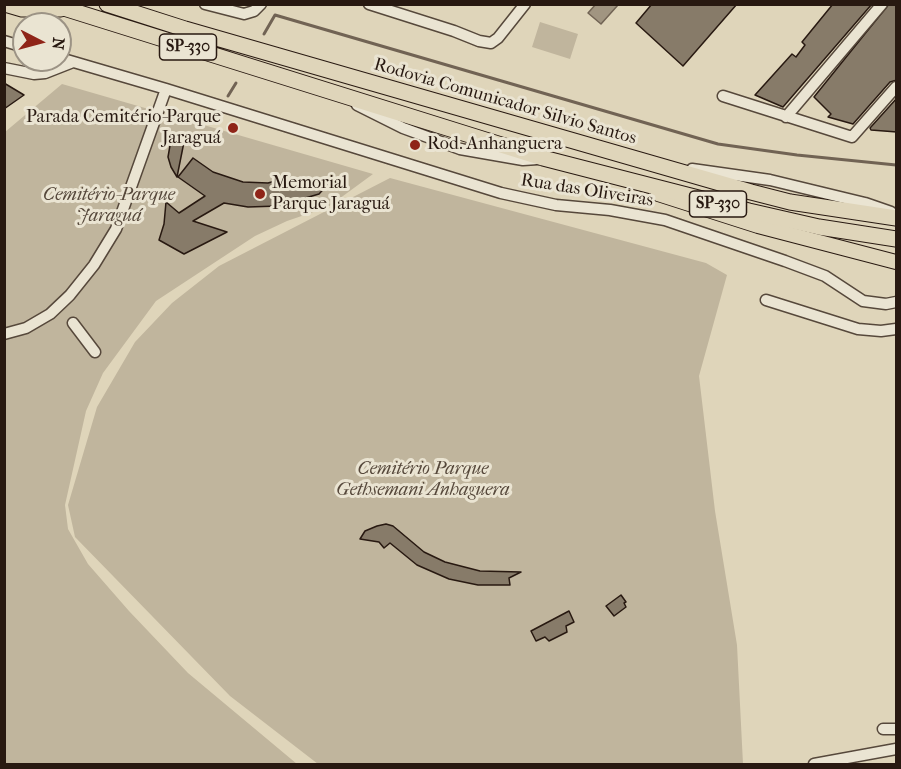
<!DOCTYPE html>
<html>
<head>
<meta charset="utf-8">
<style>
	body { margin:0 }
	#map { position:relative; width:901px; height:769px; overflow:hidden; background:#dfd5ba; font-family:"IM FELL French Canon",serif }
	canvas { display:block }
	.frame { position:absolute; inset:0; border:6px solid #281911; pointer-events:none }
	.north { position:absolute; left:12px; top:12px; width:60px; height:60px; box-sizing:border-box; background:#eae4d2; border:2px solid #9c9385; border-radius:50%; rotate:96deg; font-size:16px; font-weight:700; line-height:24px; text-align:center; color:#281911 }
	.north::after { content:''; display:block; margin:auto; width:21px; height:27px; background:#8f2418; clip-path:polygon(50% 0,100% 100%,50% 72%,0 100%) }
</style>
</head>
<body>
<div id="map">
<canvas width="901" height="769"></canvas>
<div class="frame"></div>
<div class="north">N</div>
</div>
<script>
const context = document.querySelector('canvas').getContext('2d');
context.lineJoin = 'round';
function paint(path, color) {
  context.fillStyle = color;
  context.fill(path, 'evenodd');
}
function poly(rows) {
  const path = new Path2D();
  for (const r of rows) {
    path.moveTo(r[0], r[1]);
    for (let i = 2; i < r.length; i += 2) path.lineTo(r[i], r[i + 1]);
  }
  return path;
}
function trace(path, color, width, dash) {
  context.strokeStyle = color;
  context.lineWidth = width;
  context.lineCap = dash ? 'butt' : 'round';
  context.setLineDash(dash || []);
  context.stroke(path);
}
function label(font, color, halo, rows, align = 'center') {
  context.font = font + ' "IM FELL French Canon",serif';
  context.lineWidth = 6;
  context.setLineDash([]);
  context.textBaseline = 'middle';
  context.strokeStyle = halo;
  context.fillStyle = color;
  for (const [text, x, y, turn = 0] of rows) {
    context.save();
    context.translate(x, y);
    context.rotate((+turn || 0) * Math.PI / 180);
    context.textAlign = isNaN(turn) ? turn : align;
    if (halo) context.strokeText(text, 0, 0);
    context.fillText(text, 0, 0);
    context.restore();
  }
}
paint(poly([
	[540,22,578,34,570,59,532,47],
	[62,84,373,174,328,207,287,221,255,236,156,301,103,373,86,411,65,505,68,529,88,564,129,611,188,673,297,764,5,764,5,132],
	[390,178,706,263,727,275,699,376,715,511,737,645,743,764,318,764,230,696,75,537,68,505,97,407,135,342,172,303,219,266]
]), '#c0b59d');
const water = poly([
	[596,4,618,4,618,5,601,24,588,13,596,4]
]);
paint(water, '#a19581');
trace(water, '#716354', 1.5);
trace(poly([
	[264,34,275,15,718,144,797,155,896,165],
	[228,96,236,83]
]), '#716354', 3);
const building = poly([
	[652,4,737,4,683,66,636,23,652,4],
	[833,4,872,4,783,107,755,95,792,54,796,57,805,45,802,42,833,4],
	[889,4,897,4,897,80,890,82,853,124,828,117,831,114,814,97,889,4],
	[4,83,24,95,4,109,4,83],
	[897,98,897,132,871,130,870,128,897,98],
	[172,134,185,137,177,177,171,167,168,157,172,134],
	[193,158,213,172,243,182,268,183,290,177,295,189,318,181,331,181,319,194,278,206,248,207,224,203,193,221,227,232,184,254,159,240,164,224,166,202,179,213,205,196,178,177,193,158],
	[386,524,393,526,424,552,445,562,480,571,521,572,509,578,510,585,478,585,449,579,417,565,390,543,384,548,379,542,360,539,365,531,377,526,386,524],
	[621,595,626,602,624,603,626,607,614,616,606,606,621,595],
	[569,611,574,622,566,626,567,632,549,641,545,637,536,641,531,631,569,611]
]);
paint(building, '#877b69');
trace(building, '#281911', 1.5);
const minor = poly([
	[205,4,244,14,254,11,261,4],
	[369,4,454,31,479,41,491,43,498,38,525,4],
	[4,41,24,47],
	[60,58,166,89,501,193,556,205,610,210,665,220,785,261,825,276,863,301,886,304,896,302],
	[4,68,34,74,45,73,73,62],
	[723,96,852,137,896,87],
	[357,105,403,128,460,149,523,160,538,159],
	[786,117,882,4],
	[692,169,770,180,865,203,891,212],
	[766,300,858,329,881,331,896,329],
	[73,323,95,352],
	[4,334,26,328,50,314,70,295,94,265,116,229,166,89],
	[883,729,896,729],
	[814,764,896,749]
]);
const major = poly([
	[658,194,758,226,896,262]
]);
const highway = poly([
	[5,4,22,9,61,9],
	[51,4,543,158,749,211,819,227,896,239],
	[107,4,185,29,751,192,790,202,896,218]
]);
trace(minor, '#56483b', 13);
trace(major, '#281911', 16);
trace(highway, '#281911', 17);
trace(minor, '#eae4d2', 10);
trace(major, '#dfd5ba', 14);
trace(highway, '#dfd5ba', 15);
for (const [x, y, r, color] of [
	[233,128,6,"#8f2418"],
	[415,145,6,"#8f2418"],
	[260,194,6,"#8f2418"]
]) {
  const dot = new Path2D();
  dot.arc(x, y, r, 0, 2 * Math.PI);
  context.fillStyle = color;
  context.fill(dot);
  trace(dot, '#eae4d2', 2);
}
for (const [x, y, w] of [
	[188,47,57],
	[718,204,57]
]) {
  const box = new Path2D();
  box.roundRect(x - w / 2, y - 13, w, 26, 4.5);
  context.fillStyle = '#eae4d2';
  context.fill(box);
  trace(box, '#281911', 1.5);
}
label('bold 16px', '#281911', null, [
	["SP-330",188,47],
	["SP-330",718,204]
]);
label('18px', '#281911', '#eae4d2', [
	["Rodovia Comunicador Silvio Santos",505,102,16],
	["Rua das Oliveiras",587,191,9]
]);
label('18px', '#281911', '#eae4d2', [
	["Parada Cemitério-Parque",221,118,"right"],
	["Jaraguá",221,139,"right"],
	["Rod. Anhanguera",427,145],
	["Memorial",272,184],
	["Parque Jaraguá",272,205]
], 'left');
label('italic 18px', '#56483b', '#eae4d2', [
	["Cemitério-Parque",109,196],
	["Jaraguá",109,217],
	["Cemitério Parque",423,470],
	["Gethsemani Anhaguera",423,491]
]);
</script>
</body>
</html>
